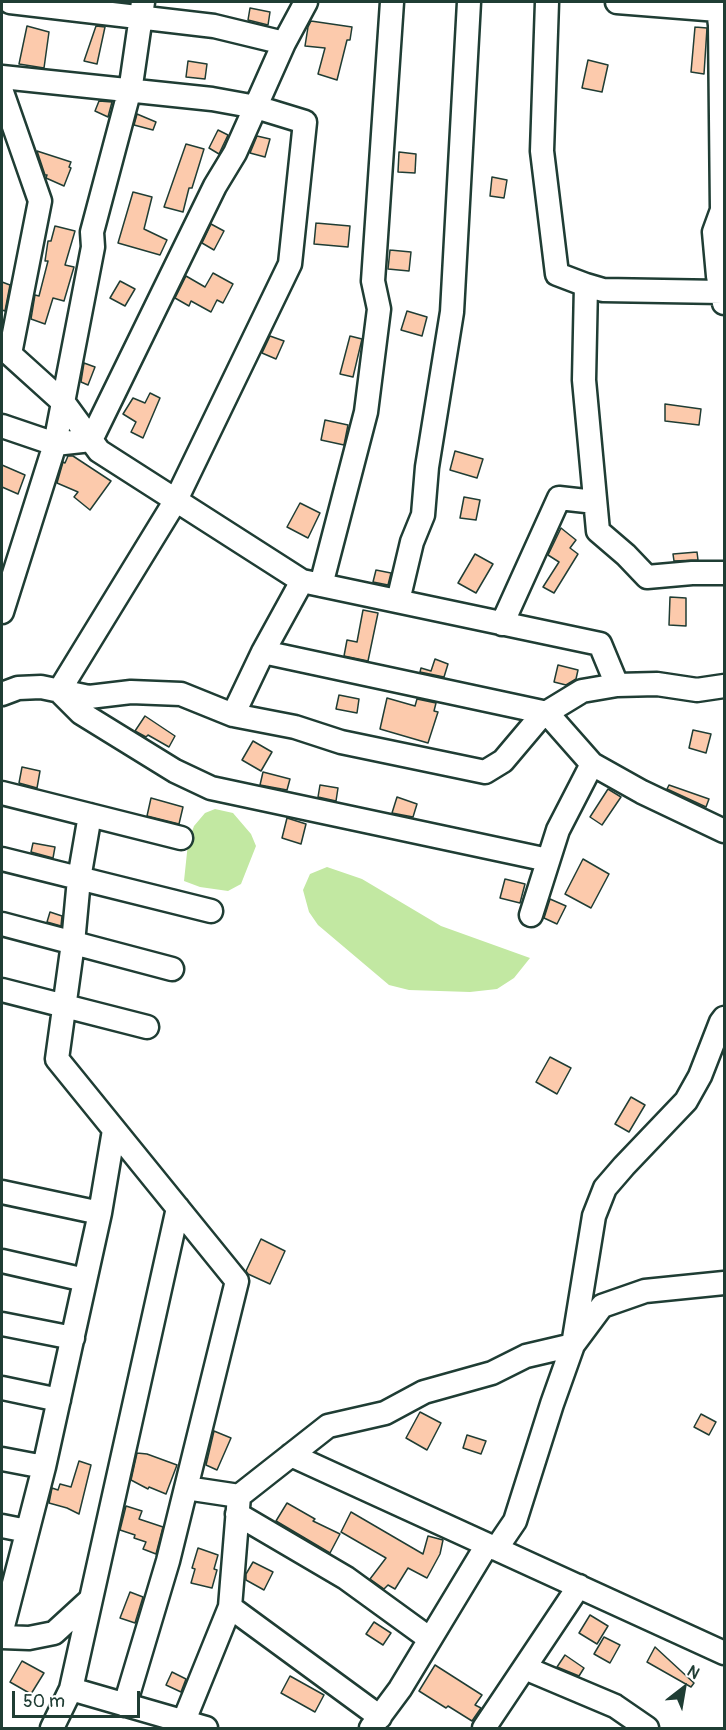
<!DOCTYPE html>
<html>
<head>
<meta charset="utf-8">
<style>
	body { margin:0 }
	#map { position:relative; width:726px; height:1730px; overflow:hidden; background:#fff; font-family:Pangolin,sans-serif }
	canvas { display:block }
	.frame { position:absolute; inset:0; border:3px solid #1f3d34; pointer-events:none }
	.north { position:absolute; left:654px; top:1658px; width:60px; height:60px; -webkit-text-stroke:4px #fff; paint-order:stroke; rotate:31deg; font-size:16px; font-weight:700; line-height:24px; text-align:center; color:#1f3d34 }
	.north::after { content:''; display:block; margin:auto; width:21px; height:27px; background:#1f3d34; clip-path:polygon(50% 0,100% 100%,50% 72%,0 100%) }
	.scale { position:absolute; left:12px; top:1691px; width:128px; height:27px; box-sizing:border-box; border:3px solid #1f3d34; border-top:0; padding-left:8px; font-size:18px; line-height:21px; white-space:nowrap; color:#1f3d34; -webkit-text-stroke:4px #fff; paint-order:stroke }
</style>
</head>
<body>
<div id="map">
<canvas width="726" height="1730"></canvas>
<div class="frame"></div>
<div class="north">N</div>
<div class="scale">50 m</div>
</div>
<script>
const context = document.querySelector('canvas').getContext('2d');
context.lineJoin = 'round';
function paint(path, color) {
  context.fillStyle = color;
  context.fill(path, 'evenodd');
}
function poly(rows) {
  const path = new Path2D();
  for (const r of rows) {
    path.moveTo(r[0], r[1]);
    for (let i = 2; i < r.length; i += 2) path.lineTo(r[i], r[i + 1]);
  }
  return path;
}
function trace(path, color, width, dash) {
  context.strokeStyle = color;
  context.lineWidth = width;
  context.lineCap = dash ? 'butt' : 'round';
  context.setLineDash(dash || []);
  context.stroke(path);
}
paint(poly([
	[215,809,233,813,251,834,256,846,241,884,228,891,200,887,184,881,188,843,194,826,205,813],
	[327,867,362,879,441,926,530,958,514,978,497,989,470,992,409,990,389,985,318,925,309,912,303,890,310,874]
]), '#c2e8a2');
const building = poly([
	[250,8,270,12,268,25,248,20,250,8],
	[311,21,352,27,350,40,347,40,337,80,318,74,325,48,305,46,308,27,311,21],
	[27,26,49,32,44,68,19,64,27,26],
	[96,26,105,27,97,64,84,61,96,26],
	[695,27,707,28,704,74,691,72,695,27],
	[588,60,608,65,602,92,582,88,588,60],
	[188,61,207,64,205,79,186,77,188,61],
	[99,101,112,102,108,117,95,111,99,101],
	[137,114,156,122,153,130,134,125,137,114],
	[218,130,228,135,219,154,209,148,218,130],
	[257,136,270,139,265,157,250,153,257,136],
	[186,144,204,149,192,188,189,188,183,212,164,207,186,144],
	[37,151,71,162,69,167,71,168,64,186,46,178,47,175,45,175,37,151],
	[399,152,416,154,415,173,398,172,399,152],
	[492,177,507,180,504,198,490,196,492,177],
	[133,192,152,197,144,229,167,240,160,255,118,243,133,192],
	[316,223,350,226,348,247,314,244,316,223],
	[211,224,224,231,214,250,202,243,211,224],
	[55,226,75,231,65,265,74,267,64,301,53,298,45,324,31,319,35,295,39,296,48,261,45,261,48,241,51,241,55,226],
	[390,250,411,252,409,271,388,269,390,250],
	[213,273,233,284,223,303,217,300,211,312,191,301,189,306,175,298,186,276,205,287,213,273],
	[120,281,135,289,125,306,110,298,120,281],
	[2,282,10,285,5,311,2,310,2,282],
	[407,311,427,317,422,336,401,330,407,311],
	[270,336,284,341,276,359,262,353,270,336],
	[350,336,362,339,353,377,340,374,350,336],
	[84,363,95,367,88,385,81,382,84,363],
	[150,393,160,398,143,438,131,432,136,422,123,414,133,398,145,403,150,393],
	[665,404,701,409,699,425,665,421,665,404],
	[325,420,348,425,344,445,321,440,325,420],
	[455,451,483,459,477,478,450,470,455,451],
	[68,456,73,456,111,481,90,510,74,497,78,492,57,483,63,462,65,463,68,456],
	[2,465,25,475,18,494,2,487,2,465],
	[464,497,480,500,476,520,460,518,464,497],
	[300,503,320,513,308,538,287,527,300,503],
	[561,528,576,540,570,548,578,554,554,593,543,587,559,562,548,555,561,528],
	[697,552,698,560,674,561,673,554,697,552],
	[475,554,493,564,476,593,458,583,475,554],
	[376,570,391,573,388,585,373,582,376,570],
	[670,597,686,598,686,626,669,625,670,597],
	[363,610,378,613,368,661,344,656,347,640,357,642,363,610],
	[435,659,448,664,444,677,420,672,421,668,431,671,435,659],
	[558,665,578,670,576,679,566,685,554,682,558,665],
	[339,695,359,699,357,713,336,709,339,695],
	[387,698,415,706,417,699,436,703,434,711,438,712,428,743,380,729,387,698],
	[145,716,175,736,169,747,148,735,146,737,135,731,145,716],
	[693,730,711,734,706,753,689,748,693,730],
	[253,741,272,752,261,771,242,760,253,741],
	[22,767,40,771,37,788,19,783,22,767],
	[263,772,290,779,287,790,260,785,263,772],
	[320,785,338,788,336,801,318,797,320,785],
	[669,785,709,799,706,807,667,789,669,785],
	[608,789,621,797,602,825,590,817,608,789],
	[397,797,417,804,413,817,392,813,397,797],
	[151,798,183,807,179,824,147,816,151,798],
	[287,818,306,824,301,844,282,838,287,818],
	[33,843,55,847,53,858,31,852,33,843],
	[583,859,609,874,591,908,565,894,583,859],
	[505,879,525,884,520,903,500,898,505,879],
	[550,899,566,906,557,924,544,918,550,899],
	[50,912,62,916,61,926,47,922,50,912],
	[550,1057,571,1068,557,1094,536,1082,550,1057],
	[631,1097,645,1105,629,1132,615,1124,631,1097],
	[261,1239,285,1251,270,1284,248,1274,246,1271,261,1239],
	[420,1412,441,1423,427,1450,406,1438,420,1412],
	[701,1414,716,1422,709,1435,694,1427,701,1414],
	[214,1431,231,1438,217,1470,206,1465,214,1431],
	[467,1435,486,1441,481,1454,463,1448,467,1435],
	[137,1453,147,1454,177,1465,166,1494,149,1487,148,1489,131,1480,137,1453],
	[79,1461,91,1465,79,1514,67,1508,49,1503,52,1488,58,1490,60,1484,71,1487,79,1461],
	[287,1503,315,1519,313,1521,340,1534,330,1553,276,1521,287,1503],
	[126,1506,142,1511,139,1519,163,1527,156,1554,143,1549,146,1542,134,1538,135,1535,120,1530,126,1506],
	[351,1512,423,1554,428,1536,443,1540,440,1554,427,1578,408,1568,395,1589,388,1585,384,1589,370,1579,386,1558,341,1532,351,1512],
	[198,1548,218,1555,214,1569,217,1570,212,1588,191,1583,195,1569,192,1568,198,1548],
	[253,1562,273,1572,264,1590,246,1580,246,1574,253,1562],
	[130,1592,143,1597,135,1623,120,1618,130,1592],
	[590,1615,608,1626,597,1644,579,1633,590,1615],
	[374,1622,391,1633,383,1645,366,1634,374,1622],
	[604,1637,620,1645,610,1663,594,1654,604,1637],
	[655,1647,694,1683,691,1687,647,1662,655,1647],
	[565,1655,584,1668,579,1676,557,1667,565,1655],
	[22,1661,44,1673,31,1694,10,1682,22,1661],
	[435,1665,482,1695,475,1705,481,1708,472,1721,448,1706,446,1708,419,1691,435,1665],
	[172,1672,186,1679,181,1692,166,1685,172,1672],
	[290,1676,324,1695,315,1712,281,1693,290,1676]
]);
paint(building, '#fccaac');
trace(building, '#1f3d34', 1.5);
const minor = poly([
	[547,2,542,151,557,274,586,285,584,380,598,531,626,555,647,577,692,573,724,573],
	[617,2,718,10],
	[717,2,720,25,722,210,714,232,718,276,724,303],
	[284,43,306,2],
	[2,77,212,99,256,107,305,122,290,264,176,500,59,691,81,713,175,771,211,788,548,860],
	[2,92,40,201,10,354],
	[586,285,603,290,722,292],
	[2,347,64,403,99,451,302,581,600,644,617,685],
	[2,426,55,444,91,440,215,186,235,153,284,43,214,26,10,2],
	[321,585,366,412,379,309,373,281,392,2],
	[398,601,412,542,423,515,427,467,452,312,469,2],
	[2,612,55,444,93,247,92,232,131,85,143,2],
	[502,624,559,498,595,502],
	[263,652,547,713,592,764],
	[2,694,18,688,41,687,89,697,131,692,181,694,233,715,295,727,341,742,485,772,503,761,541,716,582,691,617,685,657,684,697,690,724,686],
	[233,715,263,652,302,581],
	[2,793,181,838],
	[90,815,79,879,73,943,57,1059,237,1281,168,1561,125,1705],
	[2,859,211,911],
	[531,915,558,830,592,764,642,792,724,831],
	[2,924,172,969],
	[2,990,147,1027],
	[2,1192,100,1213],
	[2,1261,85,1280],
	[2,1324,73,1338],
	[2,1388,59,1400],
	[291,1455,724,1653],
	[2,1459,44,1467],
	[186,1488,239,1496,328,1426,385,1413,424,1392,492,1373,526,1356,573,1345,602,1306,645,1291,724,1283],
	[237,1514,346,1578,430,1639],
	[2,1526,27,1531],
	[496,1549,515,1521,552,1404,573,1345,594,1216,605,1188,624,1166,686,1101,700,1076,721,1022,724,1018],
	[230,1607,380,1717],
	[2,1630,44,1467,100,1213,114,1130],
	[2,1637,29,1638,54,1633,90,1600],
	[525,1668,615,1706,647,1728],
	[71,1689,206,1728],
	[52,1728,71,1689,178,1208],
	[181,1728,230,1607,239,1496],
	[371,1728,400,1689,487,1545],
	[484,1728,579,1586]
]);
trace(minor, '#1f3d34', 27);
trace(minor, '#fff', 22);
</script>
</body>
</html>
